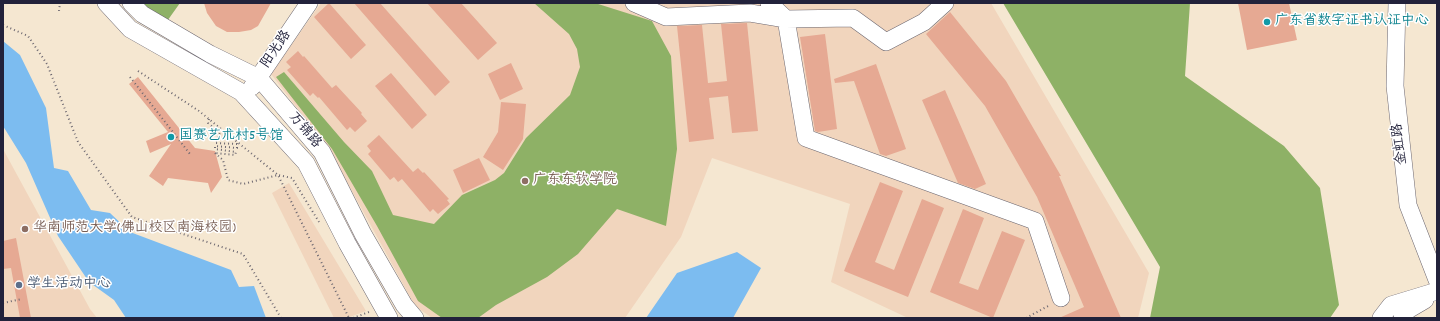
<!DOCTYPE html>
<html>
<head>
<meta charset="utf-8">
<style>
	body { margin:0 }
	#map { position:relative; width:1440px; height:321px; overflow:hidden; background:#f5e7d1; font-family:Dekko,sans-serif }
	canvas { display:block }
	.frame { position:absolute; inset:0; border:4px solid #22223b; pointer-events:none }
</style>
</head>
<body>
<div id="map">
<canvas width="1440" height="321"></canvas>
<div class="frame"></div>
</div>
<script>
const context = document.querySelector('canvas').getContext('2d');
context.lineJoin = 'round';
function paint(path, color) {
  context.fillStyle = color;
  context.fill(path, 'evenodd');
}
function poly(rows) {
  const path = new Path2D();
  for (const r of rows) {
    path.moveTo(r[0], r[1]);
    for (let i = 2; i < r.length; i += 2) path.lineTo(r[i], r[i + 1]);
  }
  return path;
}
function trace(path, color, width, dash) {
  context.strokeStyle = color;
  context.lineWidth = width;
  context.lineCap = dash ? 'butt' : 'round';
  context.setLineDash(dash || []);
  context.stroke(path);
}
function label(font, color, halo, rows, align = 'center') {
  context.font = font + ' Dekko,"LXGW WenKai TC",sans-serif';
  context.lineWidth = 3;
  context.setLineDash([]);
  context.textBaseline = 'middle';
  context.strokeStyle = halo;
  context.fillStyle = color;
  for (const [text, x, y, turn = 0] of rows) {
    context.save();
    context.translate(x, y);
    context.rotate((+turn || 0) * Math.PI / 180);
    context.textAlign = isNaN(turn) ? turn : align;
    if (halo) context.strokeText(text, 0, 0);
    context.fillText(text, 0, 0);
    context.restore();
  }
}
paint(poly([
	[321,3,991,3,1149,273,1138,318,908,318,831,282,850,204,712,158,681,237,625,318,432,318,415,306,330,151,271,74],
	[3,149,90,309,97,318,3,318],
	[289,183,366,311,347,318,334,318,272,193]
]), '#f1d5bd');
paint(poly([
	[136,3,180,3,165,24],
	[534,3,595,3,652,21,671,56,677,149,666,226,617,209,578,254,547,277,496,305,478,318,442,318,418,301,377,226,332,149,276,77,284,72,344,142,372,171,393,215,434,224,462,195,495,180,504,173,526,138,570,95,580,67,577,49,569,34],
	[1003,3,1190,3,1185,76,1284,146,1320,188,1339,305,1330,318,1150,318,1160,267]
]), '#8eb166');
paint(poly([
	[3,41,20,55,46,108,54,168,68,171,91,210,110,213,130,232,231,270,239,287,254,286,266,318,126,318,114,300,89,282,58,236,26,163,3,126],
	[737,252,761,268,733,318,646,318,677,273]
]), '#7cbcf0');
paint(poly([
	[204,3,271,3,258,26,251,30,239,32,227,32,216,26,207,13],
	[329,3,366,45,351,59,314,17],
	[354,3,380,3,450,82,435,96],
	[427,3,461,3,497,43,478,60],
	[1238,3,1289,3,1297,40,1247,50],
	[950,12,1006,81,1061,176,1059,176,1121,318,1059,318,1084,307,1037,197,985,106,926,34],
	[747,23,758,131,732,133,728,96,709,98,714,139,689,142,677,26,702,25,708,83,727,81,721,24],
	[825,34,837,129,818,132,815,131,800,37],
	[298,51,303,57,304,56,332,88,336,85,362,113,361,114,367,121,355,132,350,127,347,130,319,97,318,98,313,93,310,96,287,70,291,67,286,62],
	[511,63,523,89,500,100,488,74],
	[876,64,906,149,886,156,880,154,854,81,835,83,834,79],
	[391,73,427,115,412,129,375,86],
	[138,77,195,148,215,151,222,177,211,193,208,183,168,178,163,186,149,176,171,144,150,153,146,141,168,132,129,84],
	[945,90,986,184,975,189,958,183,922,100],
	[501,102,526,104,523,139,503,170,483,157,498,132],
	[379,135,413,172,418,168,423,173,424,172,449,199,447,200,450,204,438,214,433,209,430,212,402,179,398,182,394,177,390,180,368,154,371,151,367,146],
	[479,158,490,180,463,193,453,170],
	[880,182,903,191,875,262,894,270,922,199,944,208,908,297,844,271],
	[963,209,984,218,959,283,978,290,1002,231,1025,240,993,318,930,292],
	[16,238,31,318,20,318,11,268,3,269,3,241]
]), '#e6a993');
const minor = poly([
	[106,3,130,29,241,92,306,163,347,243,389,318],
	[131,3,142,14,210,54,259,78,322,152,363,234,404,305,415,318],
	[634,3,666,17,750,13,786,19,853,18,886,42,924,22,945,3],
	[769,3,786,19,806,138,1035,221,1061,298],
	[1397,3,1395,86,1408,205,1437,280],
	[252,87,309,3],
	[1381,318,1391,305,1437,291],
	[1402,318,1408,310,1425,300]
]);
trace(minor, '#6c6770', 18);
trace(poly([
	[59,11,60,3],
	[3,25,28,36,47,64,78,142,132,217,243,254,281,318],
	[138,71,199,111,278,175,349,318],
	[130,77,190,154],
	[209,119,208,123,220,133,215,143,237,144,237,148,215,146,215,149,236,152,235,155,215,153],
	[215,153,223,160,228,180,243,184,278,175,292,178,319,222],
	[3,303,22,299],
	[353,318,369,312],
	[1026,318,1050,305]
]), '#6c6770', 2, [1, 3]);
trace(minor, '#fff', 17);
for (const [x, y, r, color] of [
	[1267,22,4,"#0f9aa8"],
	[171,137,4,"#0f9aa8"],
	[525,181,4,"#8d6e63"],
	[25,229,4,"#8d6e63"],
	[19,285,4,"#5c6f8a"]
]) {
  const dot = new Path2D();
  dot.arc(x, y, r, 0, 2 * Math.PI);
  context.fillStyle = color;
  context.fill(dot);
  trace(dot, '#fff', 1.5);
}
label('14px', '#0d838f', '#fff', [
	["广东省数字证书认证中心",1275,22],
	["国赛艺术村5号馆",179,137]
], 'left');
label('14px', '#22223b', '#fff', [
	["阳光路",277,50,-56],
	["万锦路",304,131,50],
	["金虹路",1401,144,-97]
]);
label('14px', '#785e54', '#fff', [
	["广东东软学院",533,181],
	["华南师范大学(佛山校区南海校园)",33,229]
], 'left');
label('14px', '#4e5e75', '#fff', [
	["学生活动中心",27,285]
], 'left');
</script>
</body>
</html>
